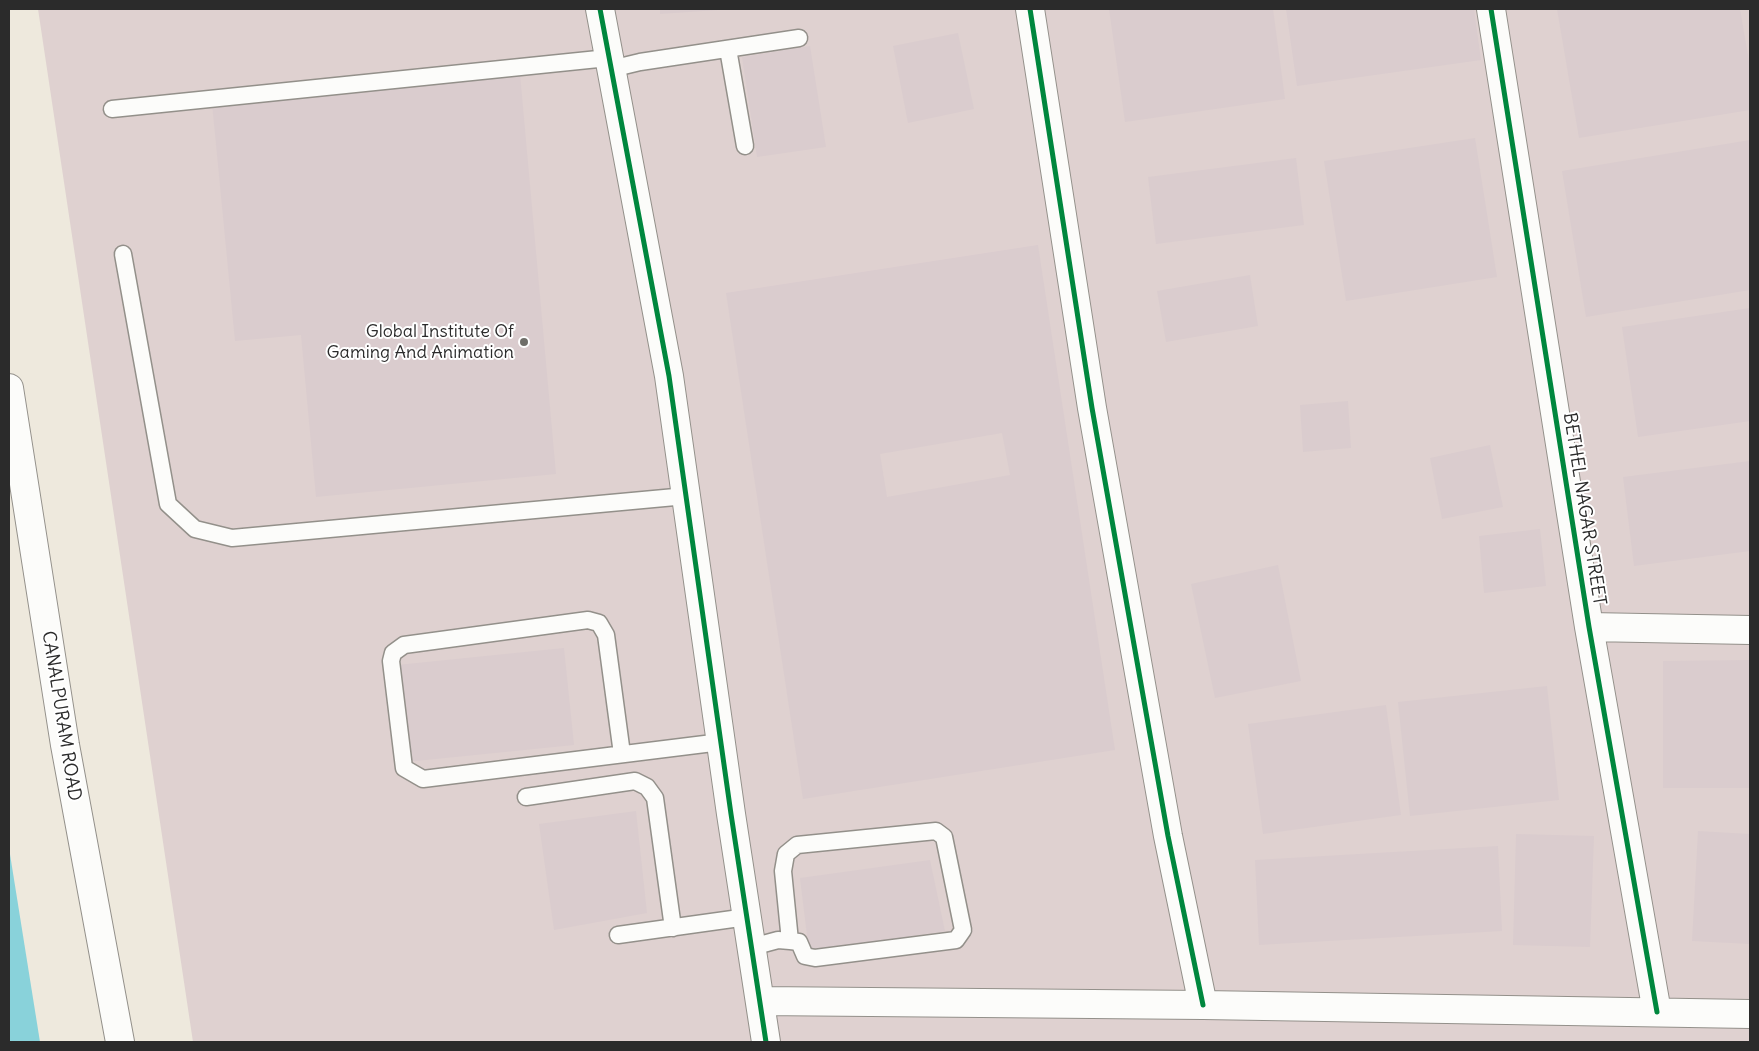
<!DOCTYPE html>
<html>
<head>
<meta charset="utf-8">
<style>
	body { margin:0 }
	#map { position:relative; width:1759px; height:1051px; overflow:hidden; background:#eee9dd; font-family:Delius,sans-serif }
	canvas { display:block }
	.frame { position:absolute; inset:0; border:10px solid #2b2b2b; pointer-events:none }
</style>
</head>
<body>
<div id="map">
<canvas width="1759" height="1051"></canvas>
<div class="frame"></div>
</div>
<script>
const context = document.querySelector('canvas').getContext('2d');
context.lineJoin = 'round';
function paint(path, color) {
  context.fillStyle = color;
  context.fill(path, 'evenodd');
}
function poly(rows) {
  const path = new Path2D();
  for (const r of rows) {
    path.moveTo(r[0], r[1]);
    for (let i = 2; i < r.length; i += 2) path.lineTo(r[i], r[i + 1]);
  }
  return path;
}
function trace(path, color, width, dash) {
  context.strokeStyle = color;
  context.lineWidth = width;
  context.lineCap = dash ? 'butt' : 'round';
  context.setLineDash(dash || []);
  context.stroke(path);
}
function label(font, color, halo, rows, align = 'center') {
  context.font = font + ' Delius,sans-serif';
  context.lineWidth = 4;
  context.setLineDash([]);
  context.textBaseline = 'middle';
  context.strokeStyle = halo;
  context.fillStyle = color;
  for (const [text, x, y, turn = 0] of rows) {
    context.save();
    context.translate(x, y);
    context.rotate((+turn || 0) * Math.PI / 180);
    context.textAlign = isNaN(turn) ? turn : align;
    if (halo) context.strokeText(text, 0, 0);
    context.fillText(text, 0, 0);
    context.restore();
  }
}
paint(poly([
	[38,9,1750,9,1750,1042,193,1042]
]), '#dfd1d0');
paint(poly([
	[9,848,40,1042,9,1042]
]), '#89d2da');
paint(poly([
	[660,9,718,9,718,10,660,14],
	[1109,9,1273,9,1285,99,1125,122],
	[1286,9,1474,9,1481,60,1297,86],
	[1557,9,1740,9,1750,67,1750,110,1579,138],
	[958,33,974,109,908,123,893,46],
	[810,46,826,147,757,157,742,57],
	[520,74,556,474,316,497,301,335,235,341,212,103],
	[1475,138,1497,277,1346,301,1324,161],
	[1750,140,1750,290,1586,317,1562,171],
	[1296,158,1304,225,1156,244,1148,177],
	[1038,245,1115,750,803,799,726,293],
	[1002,433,1010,475,887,497,880,454],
	[1250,275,1258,326,1166,342,1157,291],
	[1750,308,1750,421,1638,437,1622,327],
	[1348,401,1351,448,1303,452,1300,405],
	[1490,445,1503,507,1442,519,1430,458],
	[1750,461,1750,551,1634,566,1623,477],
	[1540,529,1546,586,1484,593,1479,536],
	[1278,565,1301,681,1215,698,1191,584],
	[564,648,574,745,406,762,397,665],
	[1750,660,1750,788,1663,788,1663,661],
	[1547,686,1559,800,1410,816,1398,702],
	[1386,705,1401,815,1263,834,1248,724],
	[636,811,647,913,554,930,539,824],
	[1698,831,1750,834,1750,944,1692,941],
	[1516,834,1594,836,1590,947,1513,945],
	[1498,846,1502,931,1259,945,1255,860],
	[930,860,945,931,809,952,800,878]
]), '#daccce');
const service = poly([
	[728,49,745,146],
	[611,69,640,62,799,38],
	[112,109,608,58],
	[123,254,168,504,195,529,232,538,686,496],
	[622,754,606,635,599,623,588,620,404,645,393,653,391,661,404,768,423,779,721,742],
	[526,797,635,781,647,787,655,798,673,928],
	[618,935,747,917],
	[752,947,778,940,790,941,799,942,805,956,815,958,956,940,963,930,944,837,936,831,797,845,786,854,783,871,790,941]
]);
const minor = poly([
	[600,9,669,376,731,814,766,1042],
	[1030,9,1092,408,1168,836,1203,1005],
	[1491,9,1589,627,1657,1012],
	[9,388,65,745,120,1042],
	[1589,627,1750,630],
	[760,1001,1203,1005,1750,1014]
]);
trace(service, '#93908a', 19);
trace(minor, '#93908a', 30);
trace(service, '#fcfcfa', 16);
trace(minor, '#fcfcfa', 28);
trace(poly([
	[600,9,669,376,731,814,766,1042],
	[1030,9,1092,408,1168,836,1203,1005],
	[1491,9,1589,627,1657,1012]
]), '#00873e', 5);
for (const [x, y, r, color] of [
	[524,342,5,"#6f6e69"]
]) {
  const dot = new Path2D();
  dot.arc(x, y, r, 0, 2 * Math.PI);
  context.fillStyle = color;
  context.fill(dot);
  trace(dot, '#fff', 2);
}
label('18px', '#2b2b2b', '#fff', [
	["Global Institute Of",514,332],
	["Gaming And Animation",514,353]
], 'right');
label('18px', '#2b2b2b', '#fff', [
	["BETHEL NAGAR STREET",1584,509,81],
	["CANALPURAM ROAD",61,716,81]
]);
</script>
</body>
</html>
